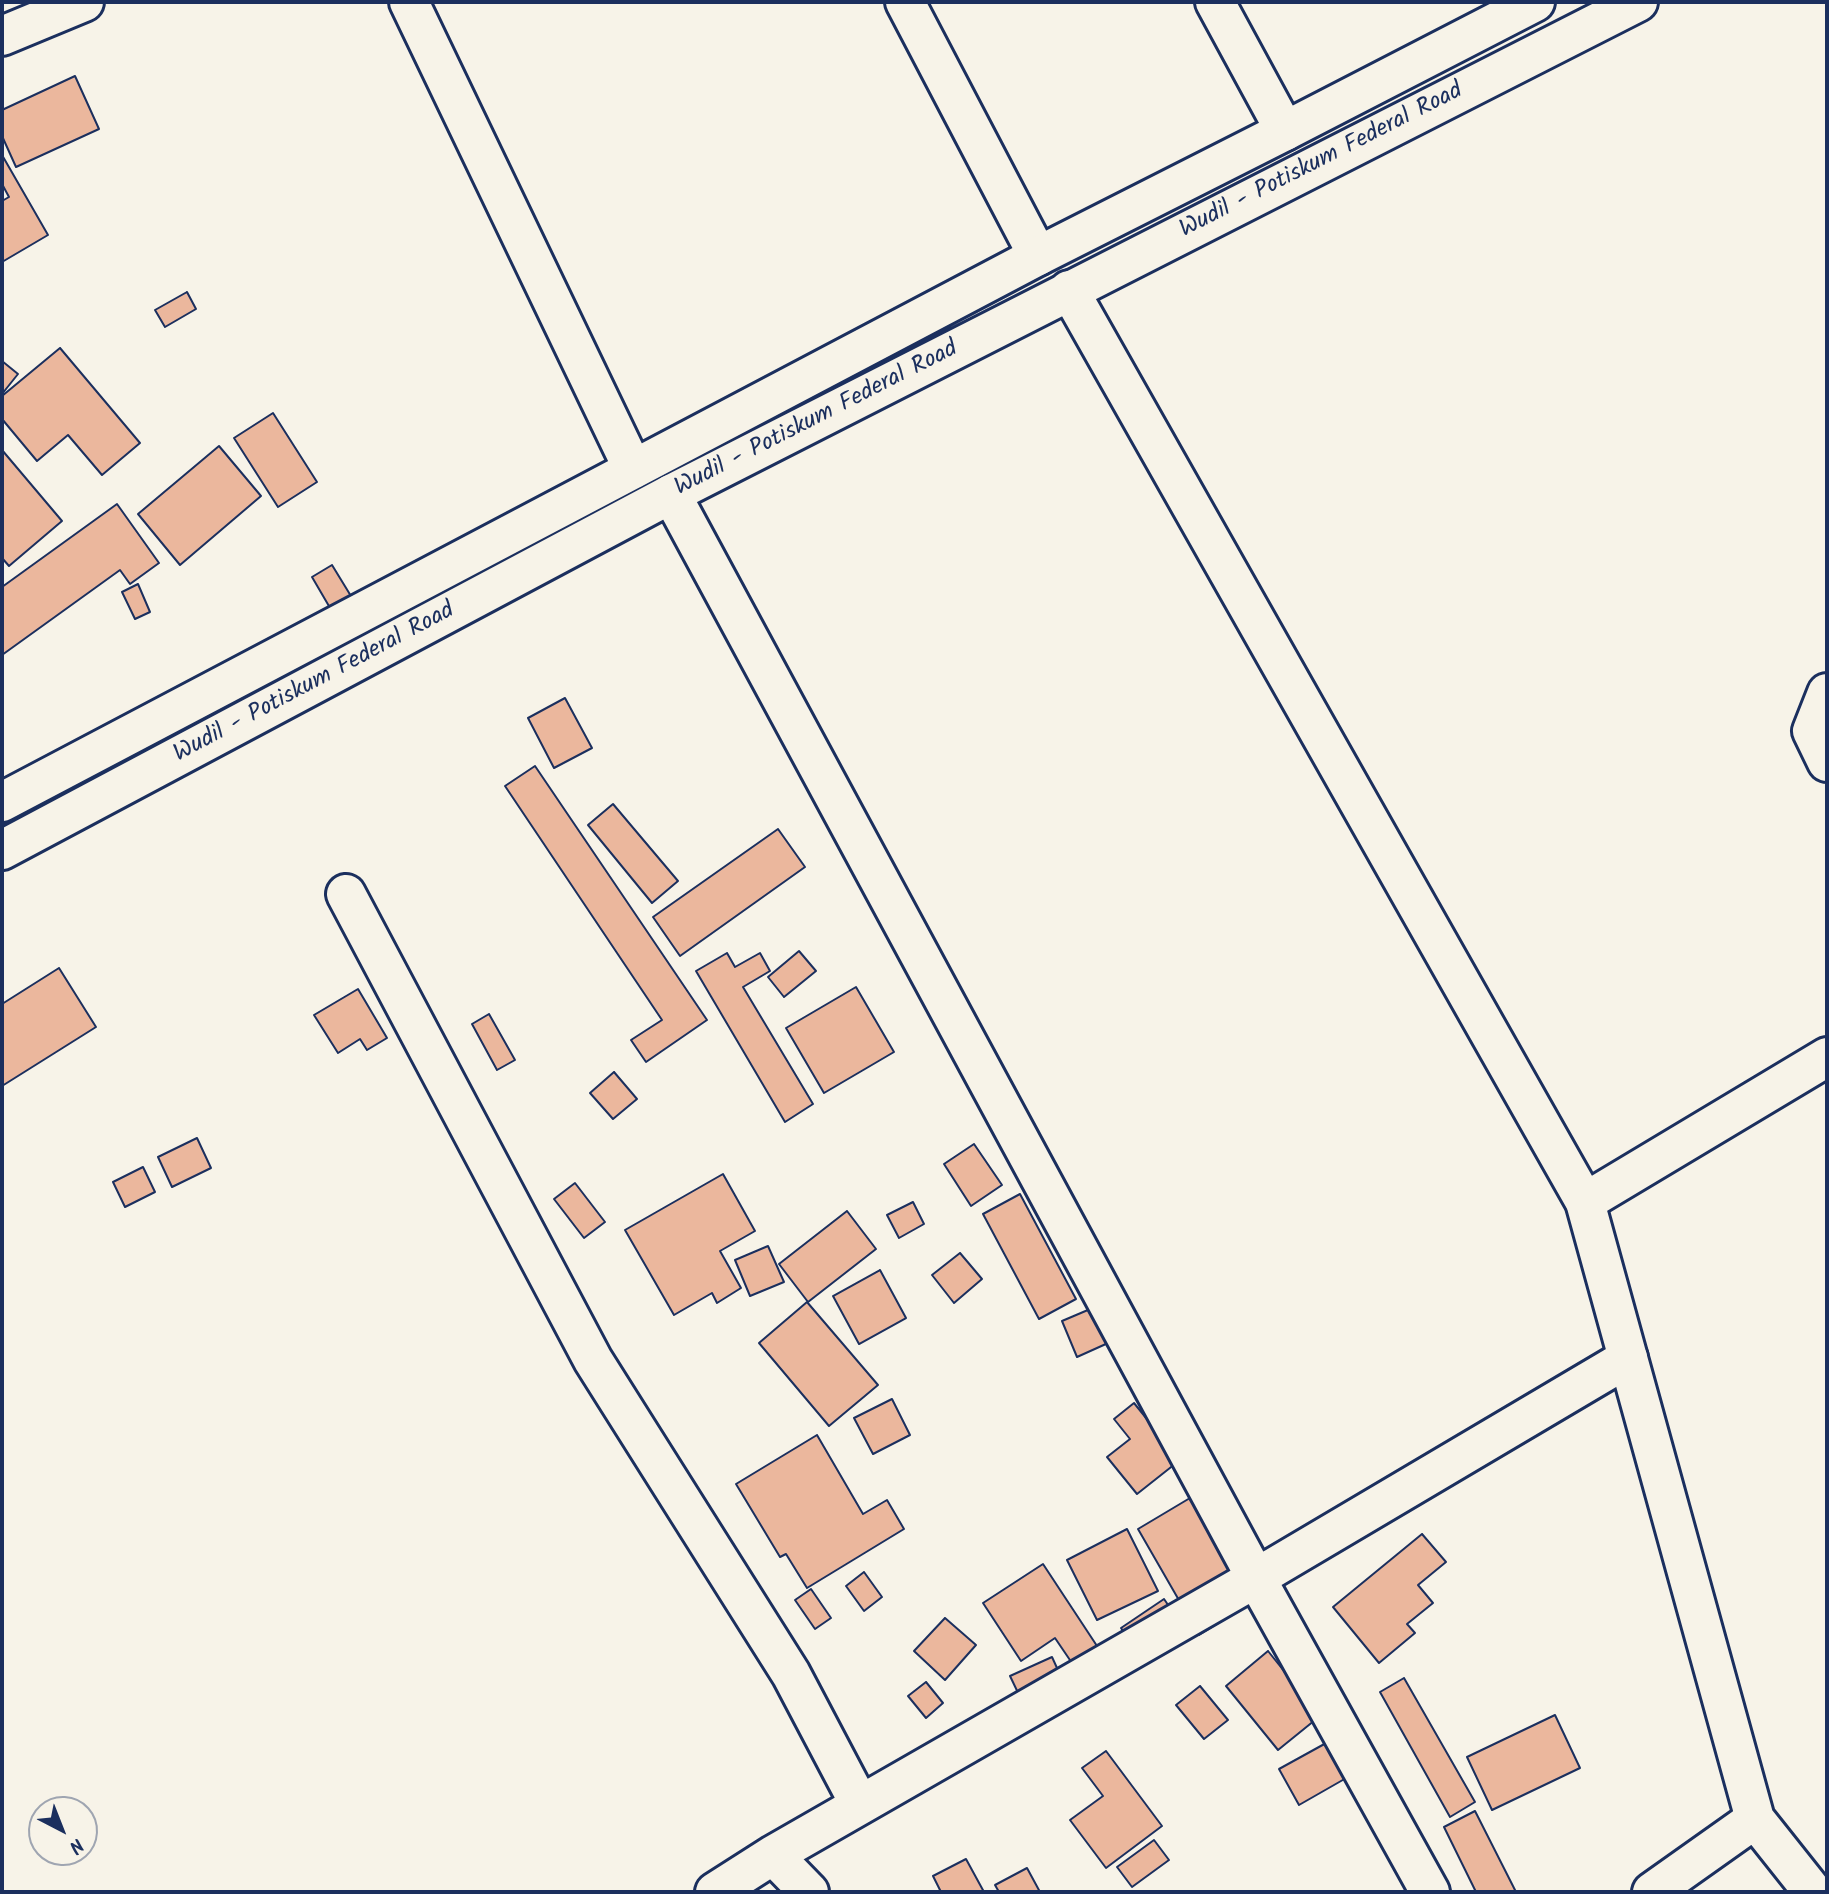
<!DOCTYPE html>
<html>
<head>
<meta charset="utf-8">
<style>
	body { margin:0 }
	#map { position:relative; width:1829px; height:1894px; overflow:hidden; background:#f7f3e8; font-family:Kalam,sans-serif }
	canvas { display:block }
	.frame { position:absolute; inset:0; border:4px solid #1b2f5e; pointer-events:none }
	.north { position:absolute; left:28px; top:1796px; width:70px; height:70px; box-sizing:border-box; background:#f7f3e8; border:2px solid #9fa5b1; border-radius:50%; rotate:138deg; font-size:19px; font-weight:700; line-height:28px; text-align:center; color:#1b2f5e }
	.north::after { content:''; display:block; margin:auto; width:24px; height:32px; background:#1b2f5e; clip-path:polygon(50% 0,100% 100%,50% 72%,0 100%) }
</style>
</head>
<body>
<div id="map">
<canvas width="1829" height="1894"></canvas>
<div class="frame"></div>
<div class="north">N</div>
</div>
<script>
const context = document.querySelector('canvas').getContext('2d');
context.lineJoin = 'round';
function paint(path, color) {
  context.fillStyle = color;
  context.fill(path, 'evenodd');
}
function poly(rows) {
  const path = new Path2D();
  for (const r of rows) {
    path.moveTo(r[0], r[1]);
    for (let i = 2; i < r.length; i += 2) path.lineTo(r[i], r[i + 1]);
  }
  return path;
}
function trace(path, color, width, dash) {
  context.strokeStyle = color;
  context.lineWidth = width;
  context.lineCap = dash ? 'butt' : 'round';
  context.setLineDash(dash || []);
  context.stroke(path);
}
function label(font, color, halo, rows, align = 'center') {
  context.font = font + ' Kalam,sans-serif';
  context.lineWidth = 5;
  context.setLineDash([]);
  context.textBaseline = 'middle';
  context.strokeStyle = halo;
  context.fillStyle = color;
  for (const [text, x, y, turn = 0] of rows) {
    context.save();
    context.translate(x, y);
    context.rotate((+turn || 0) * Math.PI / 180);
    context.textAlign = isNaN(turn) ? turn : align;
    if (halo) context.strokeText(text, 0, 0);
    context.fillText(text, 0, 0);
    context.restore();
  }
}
const building = poly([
	[75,76,99,129,16,167,2,136,2,110,75,76],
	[2,155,48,235,2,262,2,201,9,197,2,184,2,155],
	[187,292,196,309,165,327,155,310,187,292],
	[60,348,140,443,102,475,68,435,37,461,2,419,2,396,60,348],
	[2,361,18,374,2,394,2,361],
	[273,413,317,482,278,507,234,438,273,413],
	[219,446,261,496,180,565,138,514,219,446],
	[2,450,62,521,9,566,2,558,2,450],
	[117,504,159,563,130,584,120,570,2,655,2,587,117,504],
	[332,565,354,601,333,613,312,577,332,565],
	[138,584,150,612,135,619,122,592,138,584],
	[565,698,592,748,554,768,528,718,565,698],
	[535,766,707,1020,646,1062,631,1040,662,1020,505,786,535,766],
	[613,804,678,881,652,903,588,825,613,804],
	[778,829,805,867,680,956,653,917,778,829],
	[799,951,816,971,784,997,768,977,799,951],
	[727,953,735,967,760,953,770,971,743,987,813,1104,785,1122,696,971,727,953],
	[59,968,96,1027,2,1086,2,1004,59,968],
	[856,987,894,1052,824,1093,786,1028,856,987],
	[358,989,387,1038,367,1050,360,1039,338,1053,314,1015,358,989],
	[489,1014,515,1060,497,1070,472,1024,489,1014],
	[614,1072,637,1099,613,1119,590,1093,614,1072],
	[197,1138,211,1168,172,1187,158,1157,197,1138],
	[974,1144,1002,1185,971,1206,944,1164,974,1144],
	[143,1167,155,1192,125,1207,113,1182,143,1167],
	[723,1174,755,1231,720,1251,741,1288,717,1303,712,1293,674,1315,625,1230,723,1174],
	[575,1183,605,1222,584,1238,554,1199,575,1183],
	[1020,1194,1076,1299,1039,1319,983,1214,1020,1194],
	[913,1202,924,1224,899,1238,887,1215,913,1202],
	[847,1211,876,1249,808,1302,779,1264,847,1211],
	[768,1246,784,1282,750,1296,735,1260,768,1246],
	[960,1253,982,1279,954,1303,932,1275,960,1253],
	[880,1270,906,1318,859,1344,833,1296,880,1270],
	[807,1302,878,1385,829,1426,759,1343,807,1302],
	[1102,1304,1117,1339,1077,1357,1062,1321,1102,1304],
	[892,1399,910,1435,873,1454,854,1418,892,1399],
	[1134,1403,1180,1460,1137,1494,1107,1457,1130,1439,1114,1419,1134,1403],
	[817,1435,863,1514,887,1500,904,1529,807,1588,786,1554,780,1557,736,1484,817,1435],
	[1190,1498,1251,1603,1199,1635,1138,1529,1190,1498],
	[1127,1529,1158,1591,1097,1620,1067,1560,1127,1529],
	[1422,1534,1446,1562,1418,1585,1433,1603,1407,1624,1415,1633,1379,1663,1333,1607,1422,1534],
	[1043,1564,1099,1649,1074,1666,1055,1638,1021,1661,983,1603,1043,1564],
	[864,1572,882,1597,864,1611,846,1586,864,1572],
	[811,1589,831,1618,815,1629,795,1600,811,1589],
	[1164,1599,1186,1631,1143,1660,1121,1628,1164,1599],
	[945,1618,976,1645,945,1680,914,1651,945,1618],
	[1268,1651,1320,1716,1278,1750,1226,1686,1268,1651],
	[1052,1657,1073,1703,1032,1722,1010,1676,1052,1657],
	[1404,1678,1475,1802,1450,1817,1380,1692,1404,1678],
	[926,1682,943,1703,926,1718,908,1696,926,1682],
	[1200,1686,1228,1720,1204,1739,1176,1705,1200,1686],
	[1555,1715,1580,1768,1492,1810,1467,1757,1555,1715],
	[1328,1742,1348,1777,1299,1805,1279,1769,1328,1742],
	[1106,1751,1162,1826,1106,1868,1070,1820,1103,1796,1082,1768,1106,1751],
	[1475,1811,1516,1892,1476,1892,1444,1827,1475,1811],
	[1154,1840,1169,1860,1132,1887,1117,1867,1154,1840],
	[966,1859,984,1892,941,1892,933,1876,966,1859],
	[1027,1868,1040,1892,999,1892,995,1885,1027,1868]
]);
paint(building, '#ebb79d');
trace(building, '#1b2f5e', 2);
const minor = poly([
	[409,2,633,469],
	[905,2,1038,256],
	[1215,2,1285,131],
	[2,36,84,2],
	[671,494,1256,1578,1430,1892],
	[1827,693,1812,731,1827,762],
	[346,894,593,1360,791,1674,860,1805],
	[1585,1202,1827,1057],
	[773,1855,809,1892],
	[715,1892,773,1855,1256,1578,1628,1358]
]);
const tertiary = poly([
	[1069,290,1585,1202,1755,1819,1813,1892],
	[1652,1892,1755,1819]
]);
const primary = poly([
	[2,802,1038,256,1285,131,1535,2],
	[2,850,671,494,1638,2]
]);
trace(minor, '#1b2f5e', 44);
trace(tertiary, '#1b2f5e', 44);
trace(primary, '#1b2f5e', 44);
trace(minor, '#f7f3e8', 38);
trace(tertiary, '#f7f3e8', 38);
trace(primary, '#f7f3e8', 38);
label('24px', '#1b2f5e', '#f7f3e8', [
	["Wudil - Potiskum Federal Road",1322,162,-27],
	["Wudil - Potiskum Federal Road",817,420,-27],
	["Wudil - Potiskum Federal Road",315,684,-28]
]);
</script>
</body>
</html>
